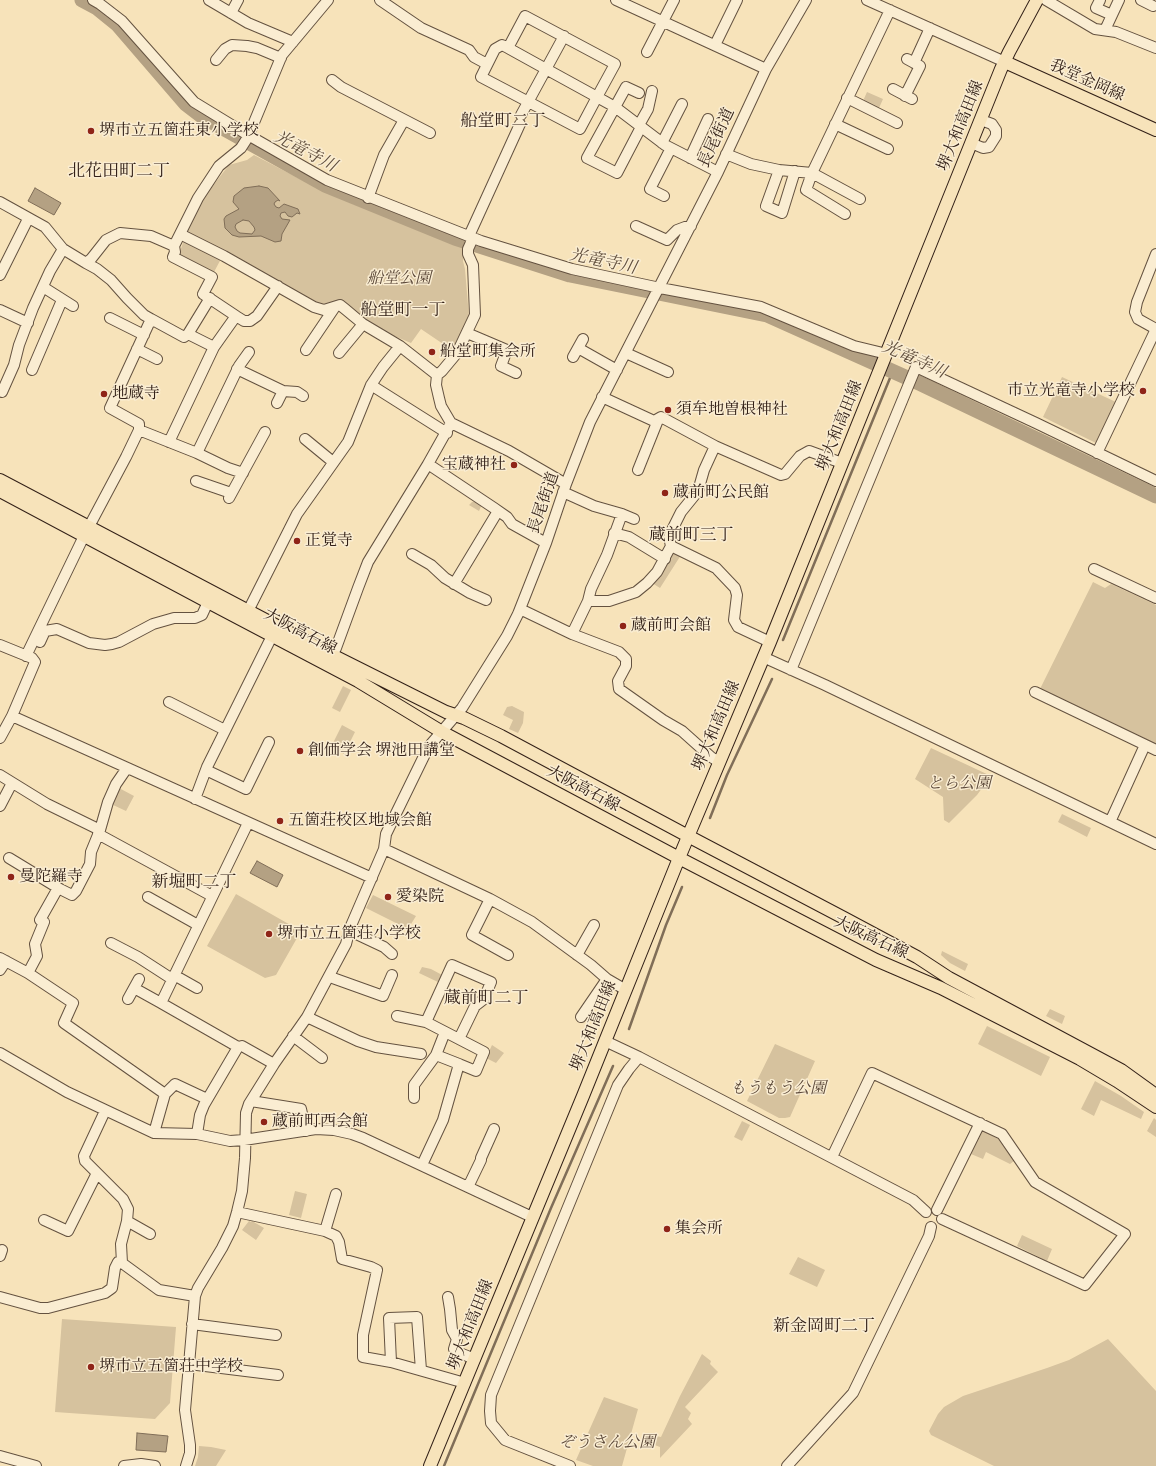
<!DOCTYPE html>
<html>
<head>
<meta charset="utf-8">
<style>
	body { margin:0 }
	canvas { display:block; background:#f7e3ba }
</style>
</head>
<body>
<canvas width="1156" height="1466"></canvas>
<script>
const context = document.querySelector('canvas').getContext('2d');
context.lineJoin = 'round';
function paint(path, color) {
  context.fillStyle = color;
  context.fill(path, 'evenodd');
}
function poly(rows) {
  const path = new Path2D();
  for (const r of rows) {
    path.moveTo(r[0], r[1]);
    for (let i = 2; i < r.length; i += 2) path.lineTo(r[i], r[i + 1]);
  }
  return path;
}
function trace(path, color, width, dash) {
  context.strokeStyle = color;
  context.lineWidth = width;
  context.lineCap = dash ? 'butt' : 'round';
  context.setLineDash(dash || []);
  context.stroke(path);
}
function label(font, color, halo, rows, align = 'center') {
  context.font = font + ' Alegreya,"Noto Serif JP",serif';
  context.lineWidth = 3;
  context.setLineDash([]);
  context.textBaseline = 'middle';
  context.strokeStyle = halo;
  context.fillStyle = color;
  for (const [text, x, y, turn = 0] of rows) {
    context.save();
    context.translate(x, y);
    context.rotate((+turn || 0) * Math.PI / 180);
    context.textAlign = isNaN(turn) ? turn : align;
    if (halo) context.strokeText(text, 0, 0);
    context.fillText(text, 0, 0);
    context.restore();
  }
}
paint(poly([
	[867,92,883,99,879,108,863,101],
	[254,155,319,189,353,204,465,246,463,261,465,269,469,317,459,340,452,350,421,329,411,343,380,330,365,321,344,303,325,306,318,305,184,233,204,197,229,165,247,160],
	[184,240,222,257,214,272,187,260,179,254],
	[1062,377,1118,403,1098,444,1043,417],
	[476,501,482,504,479,511,469,505,472,502],
	[673,551,681,555,660,588,652,583],
	[1093,582,1105,588,1111,584,1156,605,1156,744,1040,689],
	[343,686,351,690,340,712,332,708],
	[512,706,524,712,523,723,518,733,509,729,513,720,503,715,507,707],
	[342,725,355,732,344,754,331,747],
	[931,748,991,776,977,795,949,823,944,820,943,797,915,779],
	[119,788,134,796,126,811,111,804],
	[1062,814,1091,828,1087,837,1058,822],
	[236,894,301,931,276,975,265,978,207,946],
	[373,895,416,916,408,929,366,908],
	[942,951,968,964,965,971,950,963,941,955],
	[422,967,431,969,444,976,440,983,419,973],
	[1050,1009,1065,1016,1062,1024,1046,1016],
	[987,1026,1050,1057,1041,1076,978,1044],
	[775,1044,815,1061,790,1117,785,1118,779,1118,747,1101],
	[492,1045,504,1053,496,1063,486,1058],
	[1095,1081,1121,1096,1144,1112,1141,1119,1101,1100,1094,1116,1081,1109],
	[1154,1118,1156,1120,1156,1137,1147,1131],
	[742,1121,750,1125,742,1141,734,1137],
	[983,1131,998,1139,1014,1161,1010,1164,986,1152,983,1159,971,1154,980,1133],
	[295,1191,307,1194,301,1218,289,1215],
	[249,1221,251,1222,252,1221,264,1228,256,1240,242,1230],
	[1022,1235,1052,1249,1047,1261,1017,1246],
	[798,1257,825,1270,817,1287,789,1274],
	[62,1319,176,1327,170,1403,155,1419,55,1412],
	[1108,1339,1156,1391,1156,1466,994,1466,931,1435,929,1431,938,1414,944,1407,963,1396,1047,1368,1069,1360],
	[702,1354,711,1361,710,1364,718,1372,685,1407,691,1413,688,1419,692,1424,660,1458,660,1447,652,1444,655,1436,661,1437,680,1396],
	[604,1397,638,1409,622,1466,593,1466,576,1460],
	[199,1446,211,1447,226,1450,216,1466,195,1466,198,1457]
]), '#d6c29e');
const water = poly([
	[259,186,268,188,280,201,278,200,275,202,274,204,276,207,279,208,284,204,298,209,300,214,297,213,292,217,288,216,285,212,281,213,280,216,282,219,290,220,282,234,281,241,275,242,261,236,239,237,232,235,225,228,224,219,226,216,239,209,233,202,234,196,244,188,259,186],
	[243,220,249,221,254,227,255,230,252,234,240,233,237,231,235,227,236,224,243,220],
	[35,188,61,203,54,215,28,201,35,188],
	[257,861,283,875,277,887,250,873,257,861],
	[137,1433,168,1436,166,1452,136,1450,137,1433]
]);
paint(water, '#b4a183');
trace(water, '#806e58', 1);
trace(poly([
	[783,640,890,378,892,370],
	[710,818,727,775,772,679],
	[629,1029,666,925,682,887],
	[444,1466,551,1208,613,1066]
]), '#806e58', 2.5);
trace(poly([
	[82,0,97,8,118,25,186,104,203,117,325,185,455,238,570,275,767,315,921,384,1156,496]
]), '#b4a183', 15);
const minor = poly([
	[93,0,100,4,122,21,194,102,248,135,327,180,481,241,572,269,660,288,761,307,854,346,887,354],
	[209,0,248,23,293,42],
	[380,0,421,28,469,50,474,57,487,64],
	[616,0,766,69],
	[867,0,1005,62],
	[1046,0,1095,29,1116,32,1156,48],
	[1100,0,1096,8,1112,15],
	[1141,0,1153,6],
	[231,13,238,0],
	[1105,30,1119,0],
	[715,45,737,0],
	[508,48,525,16,615,64,597,97,580,129,481,77,495,49,502,45,508,48,546,69,597,97,615,107,665,145,718,172],
	[647,52,674,0],
	[216,60,225,49,232,45,247,46,257,48,281,58],
	[914,63,930,28],
	[332,80,341,87,430,133],
	[893,89,912,99],
	[639,93,626,87,587,158,617,173,641,127],
	[905,96,920,66,907,59],
	[847,98,897,123],
	[521,115,564,36],
	[835,124,888,149],
	[639,125,648,109,652,91],
	[662,143,682,104],
	[971,143,983,148,989,147,996,136,996,130,992,124,981,120],
	[726,154,751,164,779,170],
	[690,158,708,119],
	[795,171,782,213,766,206,779,170,812,173,860,199],
	[664,196,650,189,671,148],
	[368,198,384,155,404,120],
	[0,202,45,227,63,249,86,263,91,259,106,240,120,233,151,236,174,246,180,234,224,256,314,307,324,310,340,305,345,309,363,324,400,346,437,375,436,385,439,398,441,406,451,423,428,464,494,508,507,517,512,524,546,543],
	[845,214,806,190,812,173,890,10],
	[636,226,667,240,677,230,685,227,691,226],
	[180,234,198,198,219,166,241,148,248,137,282,55,328,0],
	[469,236,520,124],
	[174,246,175,252,173,257,212,277,203,294,236,316],
	[0,275,28,219],
	[43,287,73,306],
	[0,310,28,323],
	[110,318,144,335],
	[151,319,184,337,188,334,210,298],
	[1156,329,1138,319,1135,312,1137,302,1156,254],
	[467,333,507,350,501,366,516,373],
	[188,334,214,347],
	[578,348,617,370],
	[137,349,157,359],
	[306,350,335,307],
	[339,353,363,324],
	[626,353,668,372],
	[573,357,583,339],
	[237,369,283,391,297,392,303,396],
	[32,370,62,300],
	[437,375,442,371,457,353,475,315,473,265,468,254,468,249,473,238],
	[371,385,447,433],
	[2,392,14,365,19,345,33,308,50,271,63,249],
	[602,397,654,421,661,417,715,446,704,470,698,491,681,512,671,532,669,537,671,546,716,568,735,588,737,595,734,620,738,627,770,642],
	[277,403,283,391],
	[451,423,509,451,566,484],
	[139,430,197,453,239,366,249,352],
	[305,439,333,462],
	[169,442,214,347,226,330,236,316,244,321,250,321,257,316,278,286],
	[715,446,781,475,785,474,800,456,809,451,842,463],
	[197,453,228,468,243,473],
	[1097,453,1156,329],
	[638,470,658,420],
	[196,481,231,493],
	[563,492,594,506,622,514,634,519],
	[229,498,265,432],
	[614,533,629,537,665,559],
	[412,554,431,565,445,578,470,593,486,600],
	[1094,569,1156,598],
	[454,584,498,511],
	[588,601,609,601,636,592,647,583,657,572,671,546],
	[520,609,572,634,619,652,626,659,626,666,618,681,619,689,663,720,682,731,711,757,719,762],
	[245,617,297,514,348,442,371,385,383,367,400,346],
	[572,634,588,601,591,589,607,555,622,514],
	[40,642,45,631,57,629,89,643,105,645,112,644,119,642,153,624,174,618,195,618,202,615,208,602],
	[0,645,32,658,35,662,12,716],
	[332,655,336,648,358,588,368,562,428,464],
	[26,656,84,536,126,457,139,430,139,424,110,408,151,319,144,315,127,298,111,280,97,269,86,263],
	[763,657,825,685,1156,844],
	[791,670,916,367,1036,423,1156,481],
	[1035,692,1156,750],
	[169,702,225,730],
	[0,738,12,716,372,878],
	[206,770,246,789,269,742],
	[0,775,47,804,100,830],
	[195,799,207,767,272,636],
	[0,806,12,783],
	[1110,822,1145,745],
	[248,823,161,1003,238,1047,242,1046,274,1064],
	[98,834,212,896],
	[384,849,490,899,532,922,591,965,607,979,626,990],
	[9,858,60,889],
	[148,897,198,925],
	[490,899,472,935,508,955],
	[350,931,384,947,392,954],
	[111,943,138,957,172,979],
	[577,955,594,925],
	[0,958,28,973,73,1003,64,1023,165,1094,154,1133],
	[0,970,6,961],
	[28,973,37,956,35,944,44,922,40,920,58,888,72,895,76,891,90,864,91,852,100,830,108,802,116,784,127,768],
	[174,975,197,988],
	[330,977,383,996,392,975],
	[134,988,161,1003],
	[128,999,139,979],
	[397,1016,426,1022,484,1052,476,1071,459,1064],
	[307,1017,358,1041,376,1047,421,1054],
	[581,1017,607,979],
	[426,1022,452,965,491,982,484,999,475,1006,459,1039],
	[293,1036,322,1058],
	[605,1041,639,1057],
	[0,1053,67,1092,154,1133,197,1134,230,1141,244,1140,316,1129,334,1130,352,1134,363,1138,532,1217],
	[165,1094,175,1084,207,1099],
	[414,1098,414,1085,436,1055,445,1032],
	[251,1101,301,1109,306,1131],
	[105,1111,84,1156,85,1161,123,1199,128,1209,127,1221,121,1244,122,1263],
	[197,1134,200,1115,204,1105,238,1047],
	[832,1157,872,1073,1002,1134,1035,1182,1125,1234,1085,1285,942,1219],
	[422,1165,443,1120,459,1064,436,1055],
	[468,1187,481,1160,481,1158,494,1129],
	[937,1210,980,1123],
	[237,1212,325,1231,336,1236,339,1242,342,1259,371,1267,377,1270,363,1335,363,1357,391,1362,465,1383],
	[44,1220,68,1231,97,1173],
	[127,1221,150,1234],
	[325,1231,336,1194],
	[0,1256,2,1250],
	[0,1297,40,1308,48,1308,105,1293,112,1288,115,1268,118,1262,122,1263,159,1290,195,1296],
	[448,1297,450,1309,452,1330,457,1339,454,1349,457,1352,475,1359],
	[192,1324,276,1335],
	[391,1362,389,1318,417,1317,421,1370],
	[189,1364,278,1375],
	[0,1456,36,1466],
	[124,1466,141,1464,155,1466],
	[186,1466,190,1453,190,1445,185,1410,195,1296,198,1288,222,1248,233,1226,237,1212,242,1191,245,1158,246,1113,249,1104,274,1064,307,1017,346,944,350,928,384,849,386,834,425,754,431,744,462,708,507,636,518,614,546,543,566,484,590,422,718,172,766,69,806,0],
	[570,1466,505,1440,491,1423,490,1411,491,1395,618,1085,629,1069,639,1057,913,1200,926,1212],
	[787,1466,853,1393,929,1236,931,1227]
]);
const major = poly([
	[1005,62,1156,130],
	[0,480,332,655,446,712,464,718,501,736,688,836,844,918,917,957,949,978,1121,1070,1156,1095],
	[0,491,208,602,358,681,442,732,679,858,876,960,941,988,1080,1059,1117,1081,1156,1107],
	[430,1466,583,1096,679,858,770,642,1001,69,1009,52,1037,0]
]);
trace(minor, '#645240', 12);
trace(major, '#332118', 14);
trace(minor, '#faedd2', 10);
trace(major, '#f7e3ba', 12);
for (const [x, y, r, color] of [
	[91,131,4,"#8f2418"],
	[432,352,4,"#8f2418"],
	[1143,391,4,"#8f2418"],
	[104,394,4,"#8f2418"],
	[668,410,4,"#8f2418"],
	[514,465,4,"#8f2418"],
	[665,493,4,"#8f2418"],
	[297,541,4,"#8f2418"],
	[623,626,4,"#8f2418"],
	[300,751,4,"#8f2418"],
	[280,821,4,"#8f2418"],
	[11,877,4,"#8f2418"],
	[388,897,4,"#8f2418"],
	[269,934,4,"#8f2418"],
	[264,1122,4,"#8f2418"],
	[667,1229,4,"#8f2418"],
	[91,1367,4,"#8f2418"]
]) {
  const dot = new Path2D();
  dot.arc(x, y, r, 0, 2 * Math.PI);
  context.fillStyle = color;
  context.fill(dot);
  trace(dot, '#faedd2', 1.5);
}
label('16px', '#332118', '#faedd2', [
	["我堂金岡線",1087,81,24],
	["堺大和高田線",961,126,-68],
	["長尾街道",717,138,-65],
	["堺大和高田線",840,426,-68],
	["長尾街道",544,503,-71],
	["大阪高石線",300,632,28],
	["堺大和高田線",717,726,-67],
	["大阪高石線",583,789,28],
	["大阪高石線",871,938,25],
	["堺大和高田線",594,1026,-68],
	["堺大和高田線",471,1325,-68]
]);
label('16px', '#332118', '#faedd2', [
	["堺市立五箇荘東小学校",99,131],
	["船堂町集会所",440,352],
	["市立光竜寺小学校",1135,391,"right"],
	["地蔵寺",112,394],
	["須牟地曽根神社",676,410],
	["宝蔵神社",506,465,"right"],
	["蔵前町公民館",673,493],
	["正覚寺",305,541],
	["蔵前町会館",631,626],
	["創価学会 堺池田講堂",308,751],
	["五箇荘校区地域会館",288,821],
	["曼陀羅寺",19,877],
	["愛染院",396,897],
	["堺市立五箇荘小学校",277,934],
	["蔵前町西会館",272,1122],
	["集会所",675,1229],
	["堺市立五箇荘中学校",99,1367]
], 'left');
label('italic 16px', '#5c493a', '#faedd2', [
	["船堂公園",399,279],
	["とら公園",959,784],
	["もうもう公園",778,1089],
	["ぞうさん公園",607,1443]
]);
label('17px', '#332118', '#faedd2', [
	["船堂町二丁",503,122],
	["北花田町二丁",119,172],
	["船堂町一丁",403,311],
	["蔵前町三丁",691,536],
	["新堀町二丁",194,883],
	["蔵前町二丁",486,999],
	["新金岡町二丁",824,1327]
]);
label('italic 17px', '#604e3d', '#faedd2', [
	["光竜寺川",305,152,28],
	["光竜寺川",603,262,12],
	["光竜寺川",914,360,24]
]);
</script>
</body>
</html>
